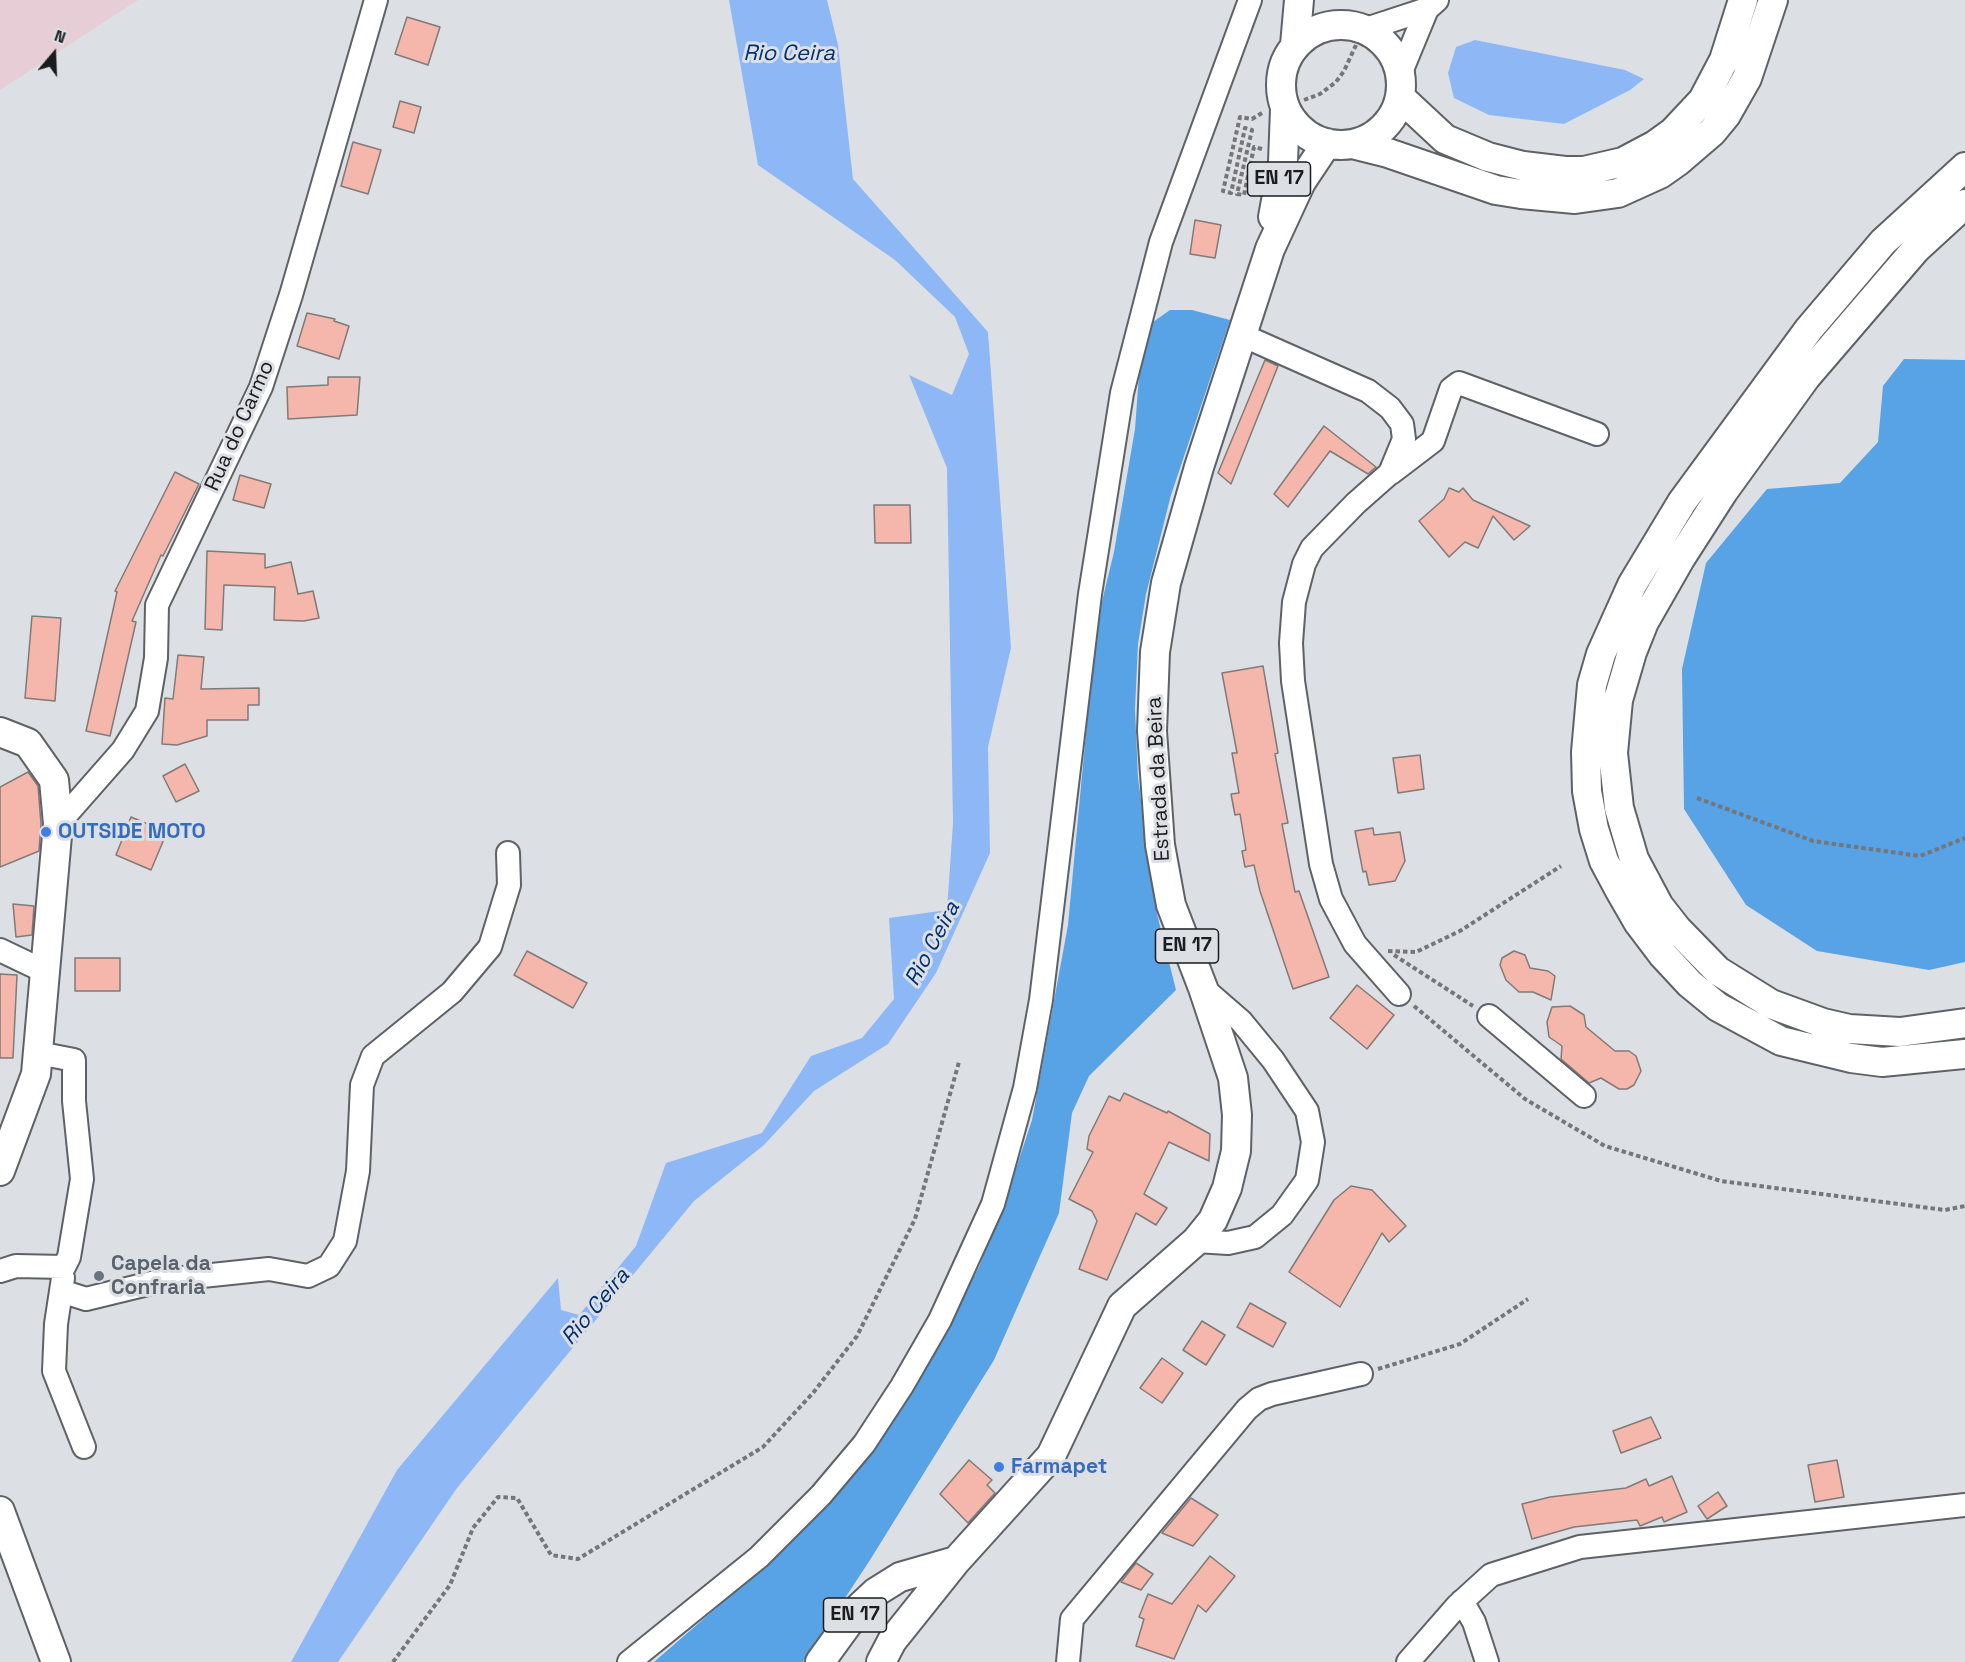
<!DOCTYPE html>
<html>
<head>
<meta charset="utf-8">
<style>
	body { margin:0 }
	#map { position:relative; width:1965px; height:1662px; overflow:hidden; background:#dce0e4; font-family:"Space Grotesk",sans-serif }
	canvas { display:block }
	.north { position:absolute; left:24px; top:24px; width:60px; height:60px; -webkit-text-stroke:4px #dce0e4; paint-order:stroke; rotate:19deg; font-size:16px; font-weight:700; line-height:24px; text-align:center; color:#1a1c1d }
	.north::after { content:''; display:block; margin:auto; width:21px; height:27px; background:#1a1c1d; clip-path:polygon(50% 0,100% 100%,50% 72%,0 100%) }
</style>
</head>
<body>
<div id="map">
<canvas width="1965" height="1662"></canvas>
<div class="north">N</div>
</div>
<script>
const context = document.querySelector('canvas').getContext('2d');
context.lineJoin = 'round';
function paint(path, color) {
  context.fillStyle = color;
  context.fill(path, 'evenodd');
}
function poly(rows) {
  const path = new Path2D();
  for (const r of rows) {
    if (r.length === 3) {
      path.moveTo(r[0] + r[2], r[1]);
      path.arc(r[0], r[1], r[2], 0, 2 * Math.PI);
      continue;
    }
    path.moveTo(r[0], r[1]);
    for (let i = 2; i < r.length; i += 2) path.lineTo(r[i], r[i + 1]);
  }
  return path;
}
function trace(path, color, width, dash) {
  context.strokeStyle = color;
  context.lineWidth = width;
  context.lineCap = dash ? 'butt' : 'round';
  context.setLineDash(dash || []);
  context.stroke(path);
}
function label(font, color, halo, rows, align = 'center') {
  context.font = font + ' "Space Grotesk",sans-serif';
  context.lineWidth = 6;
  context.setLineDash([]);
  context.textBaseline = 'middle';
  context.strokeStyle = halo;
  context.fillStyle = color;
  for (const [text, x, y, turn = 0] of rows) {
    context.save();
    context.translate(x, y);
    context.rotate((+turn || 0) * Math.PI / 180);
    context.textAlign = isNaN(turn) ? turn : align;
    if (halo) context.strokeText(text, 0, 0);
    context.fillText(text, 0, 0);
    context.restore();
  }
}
paint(poly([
	[0,0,138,0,0,90]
]), '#e7ced6');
paint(poly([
	[1170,310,1192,310,1230,320,1171,495,1146,594,1138,644,1135,709,1138,778,1157,914,1176,990,1089,1076,1072,1113,1059,1213,994,1360,870,1560,803,1662,654,1662,761,1569,841,1490,888,1428,932,1355,979,1267,1008,1193,1032,1120,1068,925,1096,626,1114,552,1135,429,1139,375,1153,322],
	[1904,359,1965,360,1965,962,1929,970,1817,951,1746,905,1684,809,1682,669,1706,563,1767,489,1840,483,1878,442,1883,386]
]), '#57a3e6');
paint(poly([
	[729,0,827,0,838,45,853,179,988,332,1011,648,988,747,990,853,936,973,888,1044,814,1091,764,1145,694,1201,457,1488,338,1662,291,1662,397,1470,558,1278,561,1310,579,1315,636,1246,666,1163,762,1133,811,1056,862,1038,894,999,889,918,947,910,953,823,947,468,909,375,952,395,969,354,955,317,895,260,758,165],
	[1475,40,1625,70,1644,79,1630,90,1564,124,1489,115,1454,98,1448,73,1456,47]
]), '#8eb7f6');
const building = poly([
	[407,17,440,27,428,65,395,54,407,17],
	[400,101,421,107,414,133,393,127,400,101],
	[353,142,381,150,368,194,341,186,353,142],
	[1195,220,1221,225,1215,258,1190,254,1195,220],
	[307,313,335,319,334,321,349,326,339,359,297,346,307,313],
	[1265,360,1278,366,1231,484,1218,473,1265,360],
	[328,377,360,377,357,415,288,419,287,387,328,385,328,377],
	[1324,426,1376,467,1368,474,1330,451,1288,507,1274,494,1324,426],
	[175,472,199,484,163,556,161,555,132,621,136,622,110,736,86,731,117,592,115,591,175,472],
	[240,475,271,484,264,508,233,500,240,475],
	[1449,488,1459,492,1463,488,1473,500,1530,526,1514,540,1493,516,1478,548,1465,542,1449,557,1419,521,1444,499,1449,488],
	[874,505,910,505,911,543,875,543,874,505],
	[207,551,265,554,265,568,291,562,298,594,313,591,319,618,304,621,274,620,275,587,224,585,222,630,205,629,207,551],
	[32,616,61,618,55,701,25,698,32,616],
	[178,655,204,657,201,689,259,688,259,705,248,705,248,720,207,720,207,736,177,745,162,744,165,698,173,699,178,655],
	[1263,666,1278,753,1275,754,1288,823,1282,824,1295,892,1299,891,1329,977,1293,989,1260,891,1254,865,1245,867,1242,851,1246,850,1240,814,1235,815,1231,794,1239,793,1232,753,1237,753,1222,673,1263,666],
	[1420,755,1424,789,1398,793,1393,758,1420,755],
	[185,764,199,791,176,802,163,776,185,764],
	[28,772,38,786,41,824,39,851,0,867,0,787,28,772],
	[131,817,167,832,151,870,116,855,131,817],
	[1373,828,1374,835,1400,832,1405,861,1395,881,1369,885,1366,871,1363,872,1355,831,1373,828],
	[13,904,34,906,32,935,16,937,13,904],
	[527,951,587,983,573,1008,514,975,527,951],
	[1514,951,1525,955,1530,968,1548,971,1555,976,1551,1000,1533,992,1519,992,1506,980,1500,965,1502,958,1514,951],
	[75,958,120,958,120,991,75,991,75,958],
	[0,974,17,975,13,1058,0,1058,0,974],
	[1357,985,1394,1015,1367,1049,1330,1018,1357,985],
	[1570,1006,1584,1015,1586,1027,1615,1051,1629,1051,1636,1056,1641,1071,1634,1085,1627,1089,1619,1089,1601,1078,1589,1083,1561,1059,1562,1046,1549,1037,1547,1022,1552,1007,1570,1006],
	[1124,1093,1167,1113,1168,1111,1210,1134,1209,1161,1169,1142,1144,1194,1167,1208,1156,1225,1136,1213,1107,1280,1079,1269,1097,1221,1092,1211,1069,1199,1093,1152,1087,1149,1089,1136,1109,1096,1120,1101,1124,1093],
	[1351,1186,1372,1190,1406,1226,1389,1242,1382,1233,1340,1307,1289,1272,1334,1200,1351,1186],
	[1250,1303,1286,1323,1273,1347,1237,1327,1250,1303],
	[1202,1321,1225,1335,1206,1365,1183,1350,1202,1321],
	[1162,1358,1183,1373,1162,1403,1140,1388,1162,1358],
	[1651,1417,1661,1438,1621,1453,1613,1431,1651,1417],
	[969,1460,992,1480,987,1485,995,1493,968,1523,940,1494,969,1460],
	[1837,1460,1844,1497,1815,1502,1808,1465,1837,1460],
	[1672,1476,1687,1512,1664,1522,1662,1517,1640,1526,1637,1520,1574,1527,1532,1539,1522,1504,1550,1497,1626,1488,1646,1479,1649,1486,1672,1476],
	[1718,1492,1727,1506,1707,1519,1698,1506,1718,1492],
	[1191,1498,1218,1515,1193,1546,1162,1533,1191,1498],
	[1210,1556,1235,1576,1206,1612,1198,1605,1174,1659,1136,1646,1144,1619,1139,1617,1148,1594,1172,1604,1210,1556],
	[1136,1563,1153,1574,1141,1590,1121,1582,1136,1563]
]);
paint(building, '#f5b6ab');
trace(building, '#807a79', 1.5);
const minor = poly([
	[1366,29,1427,9,1437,0],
	[1401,72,1427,9],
	[1244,336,1368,391,1390,408,1402,424,1404,439,1390,473,1356,503,1312,548,1304,564,1294,602,1291,643,1293,681,1321,864,1331,899,1355,944,1399,994],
	[1391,473,1433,441,1451,389,1459,383,1597,434],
	[58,824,123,750,147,711,156,658,157,605,261,387,291,295,376,0],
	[0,950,46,972],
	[1489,1016,1584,1096],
	[1196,1241,1228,1243,1255,1237,1282,1215,1307,1180,1313,1142,1307,1111,1273,1060,1241,1021,1203,988],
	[0,1271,16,1266,64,1267,69,1257,82,1179,74,1101,74,1060,38,1053],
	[63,1278,56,1324,54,1371,84,1447],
	[61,1291,86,1299,164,1280,269,1269,308,1276,329,1266,345,1241,358,1171,362,1085,373,1056,452,992,490,947,509,885,508,853],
	[1462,1601,1474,1622,1487,1662],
	[629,1662,759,1557,821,1495,864,1444,902,1386,940,1320,993,1204,1025,1088,1041,1000,1090,594,1122,393,1161,242,1250,0],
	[1068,1662,1072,1619,1247,1409,1259,1399,1272,1394,1361,1374],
	[1408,1662,1457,1606,1491,1575,1580,1547,1965,1505]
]);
const major = poly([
	[1341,85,60],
	[1295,45,1299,0],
	[1401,98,1445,139,1488,157,1523,166,1565,171,1584,171,1623,162,1655,145,1673,132,1703,100,1724,60,1743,0],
	[1352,144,1388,153,1496,190,1521,194,1575,199,1618,193,1660,174,1677,162,1712,132,1726,115,1747,78,1773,0],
	[1965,167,1883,242,1809,329,1682,502,1632,585,1601,654,1592,685,1586,752,1587,791,1594,829,1604,861,1619,889,1638,922,1663,955,1690,984,1718,1007,1781,1041,1851,1058,1882,1062,1965,1054],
	[1965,204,1916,249,1806,377,1723,492,1680,559,1644,622,1632,652,1618,700,1613,753,1619,808,1634,859,1659,906,1677,929,1718,971,1771,1004,1823,1023,1849,1029,1900,1032,1965,1023],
	[1273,217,1283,162,1285,109],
	[0,732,28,743,54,780,58,824,36,1074,0,1171],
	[0,1511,56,1662],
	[820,1662,860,1607,876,1592,900,1577,956,1561],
	[881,1662,892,1641,956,1561,1051,1456,1122,1306,1196,1241,1213,1220,1227,1188,1236,1151,1237,1115,1233,1078,1203,988,1171,905,1160,845,1152,731,1155,652,1166,583,1199,467,1270,249,1301,182,1327,143]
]);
trace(minor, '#5e6266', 26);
trace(major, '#5e6266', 32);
trace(poly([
	[1304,100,1320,94,1336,82,1344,71,1356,45],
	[1262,149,1254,147,1244,195,1237,194,1252,130,1245,128,1231,193,1223,191,1240,117,1252,119,1262,113],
	[1697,798,1813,841,1920,856,1965,838],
	[1388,951,1416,952,1460,931,1561,866],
	[1394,955,1473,1006],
	[1414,1006,1525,1099,1605,1146,1721,1181,1945,1210,1965,1206],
	[1378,1369,1460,1344,1528,1299],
	[393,1662,450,1585,473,1528,498,1497,517,1498,551,1555,578,1559,763,1447,813,1393,857,1336,915,1219,959,1062]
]), '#747679', 4, [4.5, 3]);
trace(minor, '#fff', 22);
trace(major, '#fff', 28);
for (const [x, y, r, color] of [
	[46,832,6,"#3f7fe0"],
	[99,1276,6,"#6b7280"],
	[999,1467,6,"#3f7fe0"]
]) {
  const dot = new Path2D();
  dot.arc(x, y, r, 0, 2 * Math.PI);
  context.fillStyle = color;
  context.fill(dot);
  trace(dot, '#dce0e4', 2);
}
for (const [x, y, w] of [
	[1279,179,63],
	[1187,946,63],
	[855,1615,63]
]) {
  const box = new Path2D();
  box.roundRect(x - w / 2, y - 17, w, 34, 4.5);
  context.fillStyle = '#dce0e4';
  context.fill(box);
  trace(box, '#1a1c1d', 1.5);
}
label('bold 20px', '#1a1c1d', null, [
	["EN 17",1279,179],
	["EN 17",1187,946],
	["EN 17",855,1615]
]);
label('21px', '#1a1c1d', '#dce0e4', [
	["Rua do Carmo",240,426,-66],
	["Estrada da Beira",1159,779,-93]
]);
label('bold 21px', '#366cbe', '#dce0e4', [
	["OUTSIDE MOTO",58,832],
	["Farmapet",1011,1467]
], 'left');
label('bold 21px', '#5b616d', '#dce0e4', [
	["Capela da",111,1264],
	["Confraria",111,1288]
], 'left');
label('italic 22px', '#013073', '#dce0e4', [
	["Rio Ceira",789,54],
	["Rio Ceira",933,944,-62],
	["Rio Ceira",596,1307,-50]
]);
</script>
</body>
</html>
